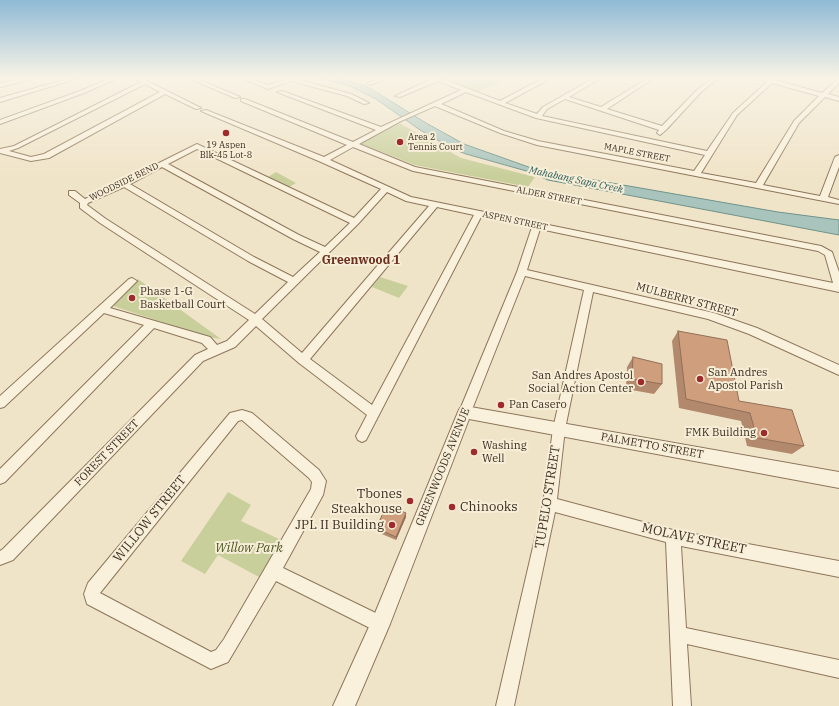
<!DOCTYPE html>
<html>
<head>
<meta charset="utf-8">
<style>
	body { margin:0 }
	canvas { display:block; background:#f0e4c8 }
</style>
</head>
<body>
<canvas width="839" height="706"></canvas>
<script>
const context = document.querySelector('canvas').getContext('2d');
context.lineJoin = 'round';
function paint(path, color) {
  context.fillStyle = color;
  context.fill(path, 'evenodd');
}
function poly(rows) {
  const path = new Path2D();
  for (const r of rows) {
    path.moveTo(r[0], r[1]);
    for (let i = 2; i < r.length; i += 2) path.lineTo(r[i], r[i + 1]);
  }
  return path;
}
function trace(path, color, width, dash) {
  context.strokeStyle = color;
  context.lineWidth = width;
  context.lineCap = dash ? 'butt' : 'round';
  context.setLineDash(dash || []);
  context.stroke(path);
}
function label(font, color, halo, rows, align = 'center') {
  context.font = font + ' "IBM Plex Serif",serif';
  context.lineWidth = 4;
  context.setLineDash([]);
  context.textBaseline = 'middle';
  context.strokeStyle = halo;
  context.fillStyle = color;
  for (const [text, x, y, turn = 0] of rows) {
    context.save();
    context.translate(x, y);
    context.rotate((+turn || 0) * Math.PI / 180);
    context.textAlign = isNaN(turn) ? turn : align;
    if (halo) context.strokeText(text, 0, 0);
    context.fillText(text, 0, 0);
    context.restore();
  }
}
paint(poly([
	[439,78,508,78,478,92],
	[395,123,401,124,461,158,535,177,528,187,415,165,359,143],
	[276,172,296,183,289,187,268,177],
	[380,277,408,286,399,298,372,287],
	[138,279,221,339,207,337,113,306],
	[228,492,251,505,241,521,281,540,259,577,218,555,205,574,181,561]
]), '#c9cf9b');
const water = poly([
	[321,78,339,78,368,87,426,123,464,144,537,170,778,212,839,220,839,235,548,180,530,172,466,154,453,149,420,130,376,99,352,87,321,78]
]);
paint(water, '#a9c4bc');
trace(water, '#6f938a', 1);
const minor = poly([
	[26,78,36,78,0,87,0,83,26,78],
	[71,78,79,78,0,102,0,98,71,78],
	[111,78,118,78,84,93,0,124,0,120,80,91,111,78],
	[134,78,141,78,201,108,196,109,165,94,49,158,31,161,0,153,0,149,14,146,141,82,134,78],
	[145,84,160,92,44,154,31,157,9,151,18,148,145,84],
	[188,78,195,78,240,97,235,98,188,78],
	[241,78,248,78,268,85,293,78,351,94,369,103,364,104,347,96,291,81,268,89,241,78],
	[380,78,388,78,370,85,367,83,380,78],
	[431,78,440,78,500,101,544,78,551,78,505,103,537,114,543,107,594,78,601,78,569,97,601,107,648,78,654,78,607,109,662,126,697,90,713,78,719,78,701,92,666,130,660,135,657,133,659,130,565,99,547,109,542,116,707,151,733,113,767,82,758,79,757,78,777,78,775,80,822,93,839,78,839,83,828,94,839,97,839,101,825,97,799,123,763,185,820,196,835,157,839,155,839,167,828,197,839,200,839,204,537,145,500,133,435,106,401,121,359,144,415,167,821,246,832,252,839,272,839,292,540,229,527,270,714,313,757,328,839,365,839,375,749,334,708,319,593,292,565,429,557,499,673,530,839,561,839,577,681,546,686,628,839,660,839,678,687,644,691,706,673,706,666,542,555,512,514,706,496,706,543,504,553,429,584,290,525,276,471,412,469,416,465,417,461,416,459,412,517,272,532,227,481,217,366,440,362,442,358,440,356,436,367,415,299,363,256,326,235,347,203,361,13,560,0,565,0,551,3,549,195,355,208,349,202,343,154,328,5,482,0,484,0,469,144,325,104,313,4,407,0,408,0,396,129,279,132,278,137,281,110,308,210,337,217,345,227,341,249,320,100,223,80,208,80,203,69,195,69,191,75,191,85,199,121,182,197,144,354,218,381,189,321,162,201,111,206,110,324,157,347,145,241,101,241,99,245,99,353,142,376,130,277,92,282,91,381,127,461,90,438,81,400,97,395,96,432,79,431,78],
	[772,83,819,96,794,121,756,183,701,173,737,115,772,83],
	[466,92,536,118,705,155,694,171,538,141,504,131,441,104,466,92],
	[353,147,413,171,818,251,825,255,833,283,411,197,330,160,353,147],
	[197,149,350,223,325,247,299,235,168,164,197,149],
	[162,167,293,239,320,252,293,277,254,257,130,184,162,167],
	[124,187,248,261,288,282,255,314,106,219,87,205,88,203,124,187],
	[387,192,406,201,429,206,302,353,262,319,358,224,387,192],
	[437,207,474,215,372,405,310,359,437,207],
	[242,410,252,413,319,470,326,481,323,495,283,568,386,618,388,624,386,630,380,632,374,630,276,581,228,662,211,669,87,604,84,594,88,583,230,413,242,410],
	[242,420,309,478,312,482,311,489,224,639,216,650,211,652,100,593,238,421,242,420]
]);
const tertiary = poly([
	[465,406,839,472,839,488,469,419,390,624,355,706,333,706,373,618,458,412,460,408,465,406]
]);
trace(minor, '#8d765c', 2);
trace(tertiary, '#8d765c', 2);
paint(minor, '#faf1dc');
paint(tertiary, '#faf1dc');
paint(poly([
	[678,331,739,401,804,446,792,454,747,446,741,421,679,408,672,341],
	[633,357,662,384,654,394,626,389,627,367],
	[406,517,396,540,377,532,376,528]
]), '#b2896c');
paint(poly([
	[406,513,406,517,396,540,396,537]
]), '#916f58');
const building = poly([
	[678,331,727,340,739,401,792,410,804,446,757,438,750,413,686,399,678,331],
	[633,357,662,364,662,384,632,379,633,357],
	[387,505,406,513,396,537,376,528,387,505]
]);
paint(building, '#cf9f7d');
trace(building, '#916f58', 1);
const sky = context.createLinearGradient(0, 0, 0, 176);
sky.addColorStop(0, '#8fbad6');
sky.addColorStop(0.44, '#f8f3e6');
sky.addColorStop(1, '#f8f3e600');
context.fillStyle = sky;
context.fillRect(0, 0, 839, 176);
for (const [x, y, r, color] of [
	[226,133,4,"#9e2a2b"],
	[400,142,4,"#9e2a2b"],
	[132,298,4,"#9e2a2b"],
	[700,379,4,"#9e2a2b"],
	[641,382,4,"#9e2a2b"],
	[501,405,4,"#9e2a2b"],
	[764,433,4,"#9e2a2b"],
	[474,452,4,"#9e2a2b"],
	[410,501,4,"#9e2a2b"],
	[452,507,4,"#9e2a2b"],
	[392,525,4,"#9e2a2b"]
]) {
  const dot = new Path2D();
  dot.arc(x, y, r, 0, 2 * Math.PI);
  context.fillStyle = color;
  context.fill(dot);
  trace(dot, '#f7eed8', 1.5);
}
label('9px', '#3d2e20', '#f7eed8', [
	["Area 2",408,137],
	["Tennis Court",408,147],
	["19 Aspen",226,145,"center"],
	["Blk-45 Lot-8",226,155,"center"]
], 'left');
label('9px', '#3d2e20', '#f7eed8', [
	["MAPLE STREET",637,153,11],
	["WOODSIDE BEND",124,182,-26],
	["ALDER STREET",549,196,11],
	["ASPEN STREET",515,221,12]
]);
label('italic 10px', '#2f5d5a', '#f7eed8', [
	["Mahabang Sapa Creek",576,180,12]
]);
label('11px', '#3d2e20', '#f7eed8', [
	["Phase 1-G",140,292],
	["Basketball Court",140,305],
	["San Andres",708,373],
	["Apostol Parish",708,386],
	["San Andres Apostol",633,376,"right"],
	["Social Action Center",633,389,"right"],
	["Pan Casero",509,405],
	["FMK Building",756,433,"right"],
	["Washing",482,446],
	["Well",482,459]
], 'left');
label('11px', '#3d2e20', '#f7eed8', [
	["MULBERRY STREET",687,300,15],
	["PALMETTO STREET",652,446,10],
	["FOREST STREET",107,453,-46],
	["GREENWOODS AVENUE",443,467,-68]
]);
label('bold 12px', '#6b2e1e', '#f7eed8', [
	["Greenwood 1",361,261]
]);
label('13px', '#3d2e20', '#f7eed8', [
	["Tbones",402,494],
	["Steakhouse",402,509],
	["Chinooks",460,507,"left"],
	["JPL II Building",384,525]
], 'right');
label('13px', '#3d2e20', '#f7eed8', [
	["TUPELO STREET",548,497,-81],
	["WILLOW STREET",150,519,-51],
	["MOLAVE STREET",694,539,12]
]);
label('italic 13px', '#4d5a26', '#f7eed8', [
	["Willow Park",249,548]
]);
</script>
</body>
</html>
